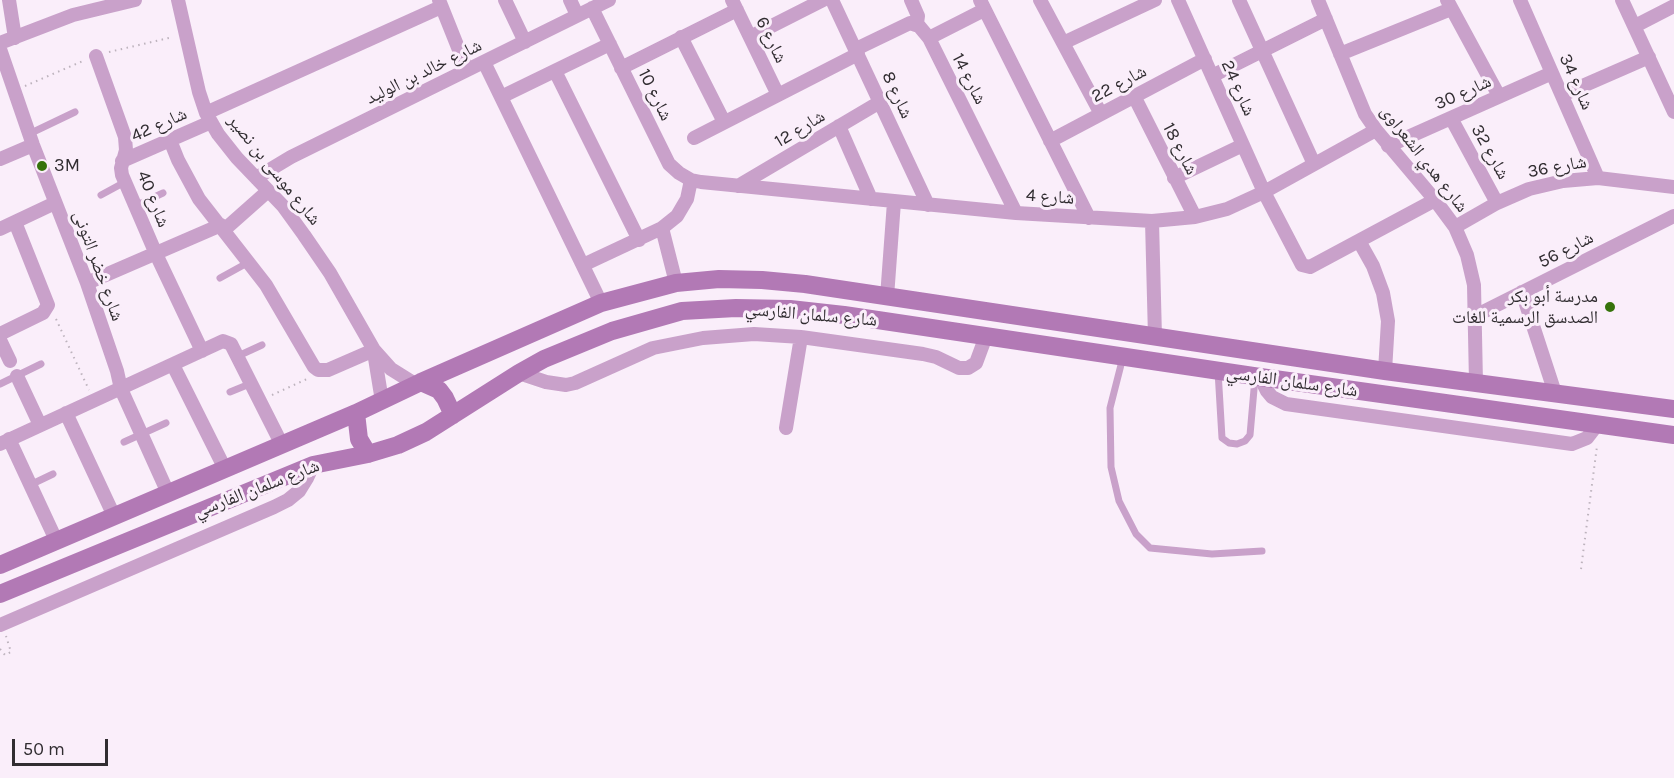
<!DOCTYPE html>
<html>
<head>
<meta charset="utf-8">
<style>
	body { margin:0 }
	#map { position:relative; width:1674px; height:778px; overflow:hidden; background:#faeefa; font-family:Karla,sans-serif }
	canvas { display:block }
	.scale { position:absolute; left:12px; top:739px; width:96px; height:27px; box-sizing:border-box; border:3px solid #312d31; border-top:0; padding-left:8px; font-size:18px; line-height:21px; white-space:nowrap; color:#312d31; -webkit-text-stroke:4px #faeefa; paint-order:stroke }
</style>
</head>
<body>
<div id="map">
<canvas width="1674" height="778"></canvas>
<div class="scale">50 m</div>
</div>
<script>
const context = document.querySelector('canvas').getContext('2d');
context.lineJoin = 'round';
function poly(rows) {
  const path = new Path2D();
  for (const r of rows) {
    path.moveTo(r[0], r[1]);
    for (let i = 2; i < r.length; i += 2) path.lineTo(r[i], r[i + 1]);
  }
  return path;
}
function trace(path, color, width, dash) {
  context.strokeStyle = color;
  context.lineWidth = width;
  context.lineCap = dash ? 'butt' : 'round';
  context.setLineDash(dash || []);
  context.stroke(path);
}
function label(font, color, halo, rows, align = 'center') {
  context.font = font + ' Karla,"Noto Naskh Arabic",sans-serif';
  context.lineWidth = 6;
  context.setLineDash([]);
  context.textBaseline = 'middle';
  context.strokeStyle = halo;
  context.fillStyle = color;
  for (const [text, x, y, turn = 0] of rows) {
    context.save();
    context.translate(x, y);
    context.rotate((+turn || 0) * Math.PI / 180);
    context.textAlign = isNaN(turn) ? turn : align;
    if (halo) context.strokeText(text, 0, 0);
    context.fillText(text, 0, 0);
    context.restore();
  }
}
trace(poly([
	[109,52,173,37],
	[25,86,83,61],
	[56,319,89,390],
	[272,395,307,379],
	[1581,569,1597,446],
	[0,649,5,655,11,652,6,636]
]), '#bdb3bd', 2, [1.5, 4.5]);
trace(poly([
	[29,134,75,112],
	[101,195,125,182],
	[135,206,163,193],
	[220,278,249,262],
	[238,356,262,345],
	[1123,357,1110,408,1111,467,1119,501,1136,534,1150,548,1212,554,1262,551],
	[1218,371,1222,438,1229,443,1237,444,1245,441,1250,435,1255,378],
	[0,384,41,364],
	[230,392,252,383],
	[124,442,166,423],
	[30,485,53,474]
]), '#c9a1ca', 7);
trace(poly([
	[9,0,15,38],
	[178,0,199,92,206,113,218,134,237,158,283,206,304,235,330,273,374,350,391,369,415,384],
	[439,0,467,70],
	[505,0,525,42],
	[570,0,577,15],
	[732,0,778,95],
	[832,0,928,205],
	[911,0,918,16,917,23],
	[980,0,1089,218],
	[1040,0,1101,114],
	[1178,0,1264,192,1302,265,1310,267,1435,200],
	[1239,0,1314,164],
	[1318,0,1365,114,1376,130,1435,200,1455,227,1467,255,1474,285,1476,383],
	[1447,0,1499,96],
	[1520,0,1598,178],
	[1622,0,1674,112],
	[592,8,669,164,679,173,691,180,701,182,1016,213,1152,221,1195,217,1227,209,1264,192,1376,130],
	[1635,26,1674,6],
	[681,37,724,122],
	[750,37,823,0],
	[929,38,984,10],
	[0,43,73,15,135,0],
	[1063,43,1155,0],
	[0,49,33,145,87,283,117,371,121,389,168,493],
	[856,49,910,23,919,26,929,38,1016,213],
	[1340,54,1451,9],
	[96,56,125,137,126,150,121,168,122,175,156,254,202,351],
	[484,62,601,303],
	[621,68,737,10],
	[555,71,639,240],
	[1212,76,1326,19],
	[1562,95,1649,57],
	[1134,96,1195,217],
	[501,97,610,44],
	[206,113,441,7],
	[1451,118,1497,203],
	[839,126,871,199],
	[694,138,858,54],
	[170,140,178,160,199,199,266,285,314,367,318,370,328,370,374,350],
	[1050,141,1205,59],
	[1388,146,1552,73],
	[0,159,33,145],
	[122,161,211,122],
	[256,178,291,157,609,0],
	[1174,178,1243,145],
	[738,186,880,102],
	[1152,221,1155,337],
	[1455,227,1497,203,1529,189,1563,181,1598,178,1674,187],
	[662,228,676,283],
	[0,229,55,203],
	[224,230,268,191],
	[1359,241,1373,266,1383,293,1388,321,1385,371],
	[583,265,662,228,677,216,687,199,691,180],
	[87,283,221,225],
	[1522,292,1555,393],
	[887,297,894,202],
	[1475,316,1674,216],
	[0,334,43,313,48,305,15,222],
	[0,340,10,361],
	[374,352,382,401],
	[173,365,225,469],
	[519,373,546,382,566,385,575,383,653,348,703,338,754,334,801,337,923,354,936,357,959,368,968,368,976,363,986,336],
	[17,376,40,425],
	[1260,377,1267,391,1272,397,1286,404,1572,444,1587,438,1597,425],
	[66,413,114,516],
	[786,428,801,337],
	[9,439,56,540],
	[0,444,223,341,231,344,233,348,282,445],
	[0,625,274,507,288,500,299,491,307,478,313,465]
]), '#c9a1ca', 14);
trace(poly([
	[421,382,439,390,445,398,453,415],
	[356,413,359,439,368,454],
	[0,565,356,413,421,382,601,303,676,283,719,279,762,280,805,284,1385,371,1674,409],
	[0,594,313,465,368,454,398,445,426,432,519,373,544,359,612,331,682,311,736,308,790,309,844,315,1260,377,1674,435]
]), '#b279b5', 18);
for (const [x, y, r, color] of [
	[42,166,6,"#36730b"],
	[1610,307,6,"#36730b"]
]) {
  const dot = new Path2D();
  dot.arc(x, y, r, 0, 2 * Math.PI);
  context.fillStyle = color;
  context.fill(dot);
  trace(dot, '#faeefa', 2);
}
label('18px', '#312d31', '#faeefa', [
	["شارع 6",771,40,64],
	["شارع خالد بن الوليد",424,72,-26],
	["شارع 14",969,79,63],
	["شارع 34",1576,82,66],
	["شارع 22",1119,84,-28],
	["شارع 24",1238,88,66],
	["شارع 30",1463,93,-24],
	["شارع 10",655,95,64],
	["شارع 8",897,95,65],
	["شارع 42",159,125,-24],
	["شارع 12",800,129,-31],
	["شارع 18",1180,149,63],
	["شارع 32",1490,152,61],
	["شارع هدي الشعراوى",1424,159,52],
	["شارع 36",1557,167,-10],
	["شارع موسى بن نصير",274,170,51],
	["شارع 4",1050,197,4],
	["شارع 40",153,199,68],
	["شارع 56",1566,250,-27],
	["شارع خضر التونى",98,266,70],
	["شارع سلمان الفارسي",811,315,5],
	["شارع سلمان الفارسي",1292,382,8],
	["شارع سلمان الفارسي",257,489,-21]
]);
label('18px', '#312d31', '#faeefa', [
	["3M",54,166],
	["مدرسة أبو بكر",1598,297,"right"],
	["الصدسق الرسمية للغات",1598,318,"right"]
], 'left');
</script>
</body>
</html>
